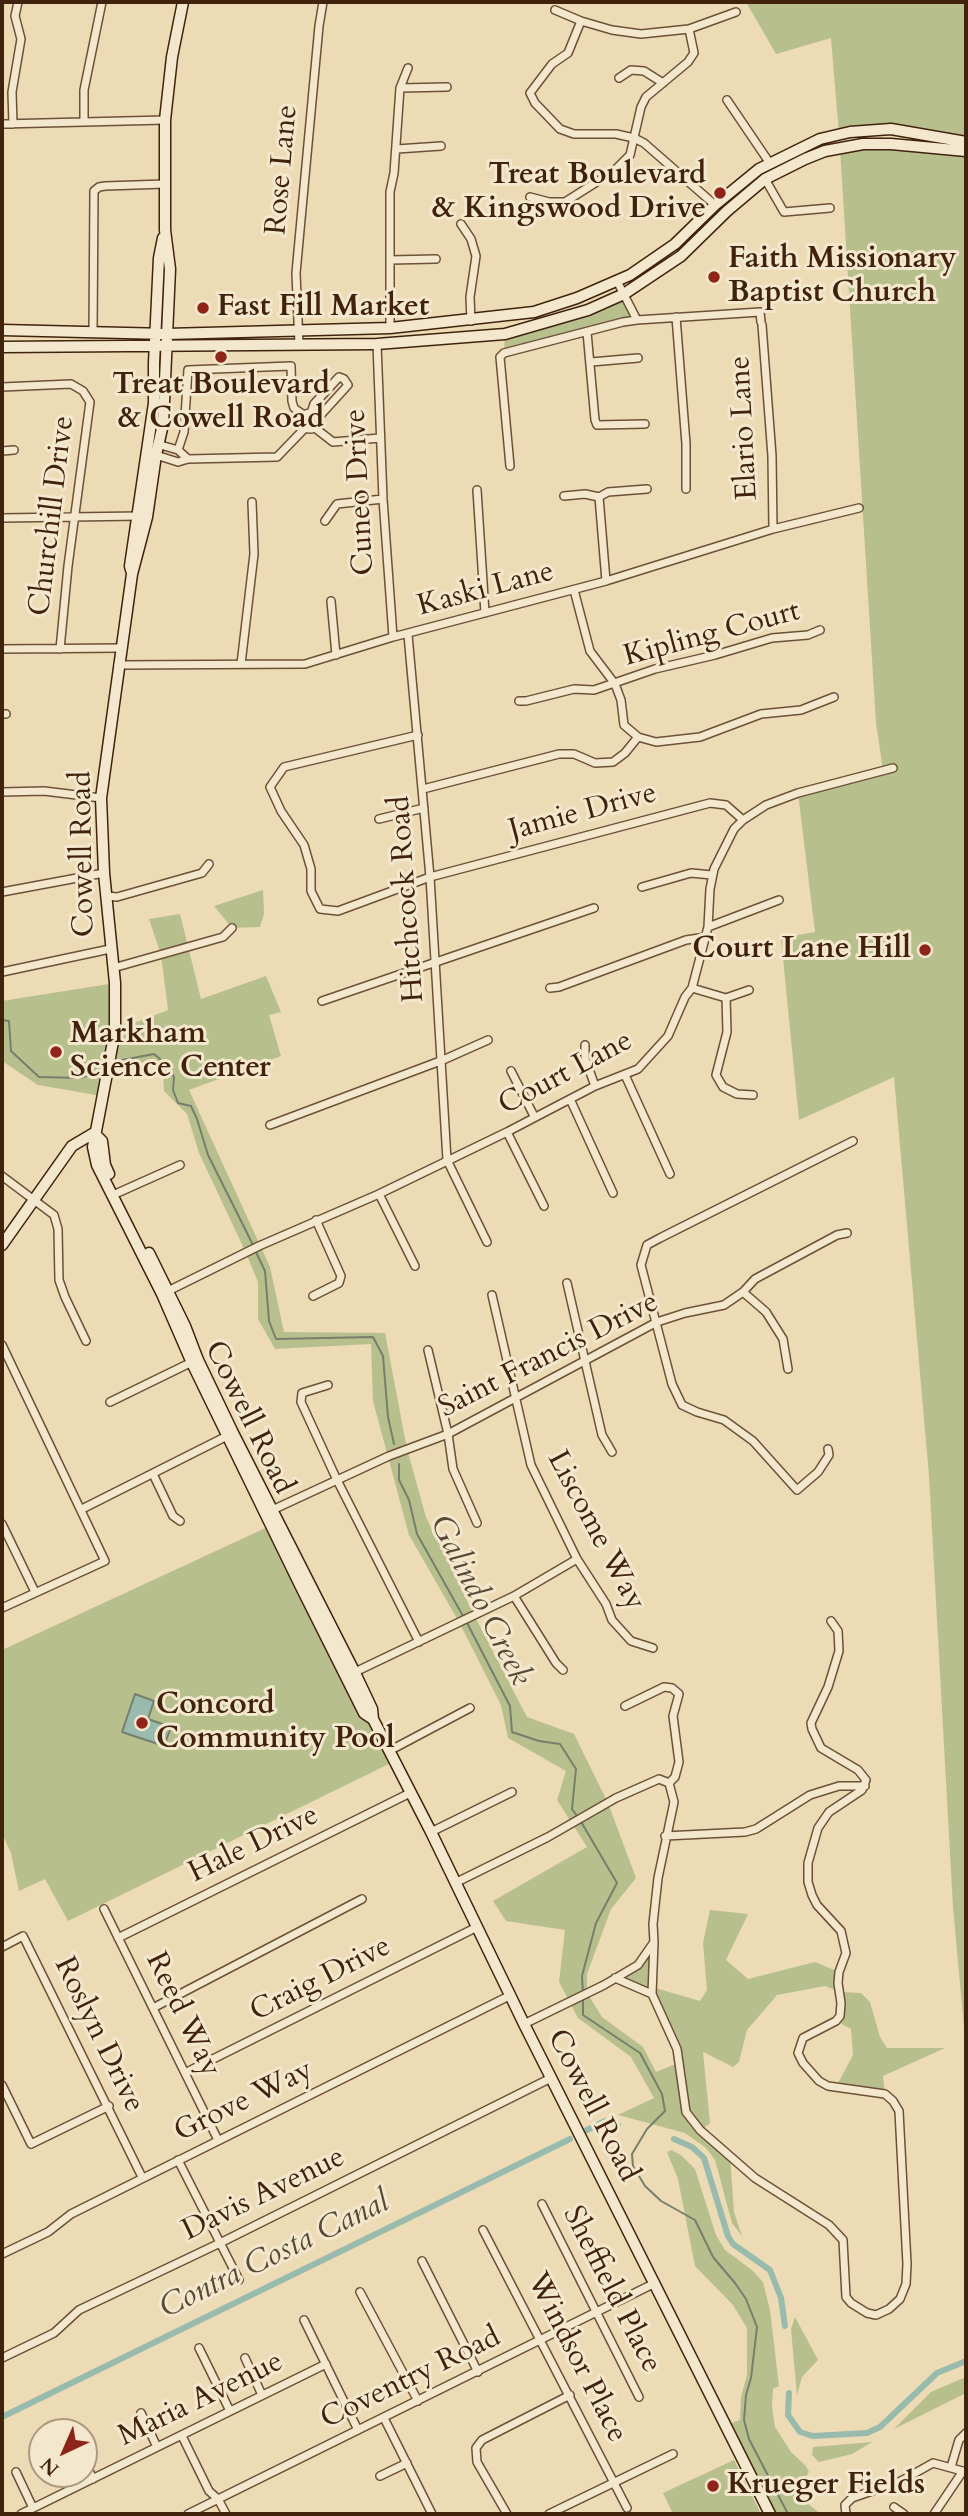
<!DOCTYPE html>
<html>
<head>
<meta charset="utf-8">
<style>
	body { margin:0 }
	#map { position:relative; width:968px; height:2516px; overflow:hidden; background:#ecdbb4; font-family:Cardo,serif }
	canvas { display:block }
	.frame { position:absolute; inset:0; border:4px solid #41230d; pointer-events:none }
	.north { position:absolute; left:28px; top:2418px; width:70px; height:70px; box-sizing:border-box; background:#f3e8ce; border:2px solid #ac9981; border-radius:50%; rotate:224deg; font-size:19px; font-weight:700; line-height:28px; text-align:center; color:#41230d }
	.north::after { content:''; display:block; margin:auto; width:24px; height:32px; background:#8f2418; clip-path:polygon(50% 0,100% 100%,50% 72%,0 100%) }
</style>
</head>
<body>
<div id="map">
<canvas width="968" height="2516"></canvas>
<div class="frame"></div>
<div class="north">N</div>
</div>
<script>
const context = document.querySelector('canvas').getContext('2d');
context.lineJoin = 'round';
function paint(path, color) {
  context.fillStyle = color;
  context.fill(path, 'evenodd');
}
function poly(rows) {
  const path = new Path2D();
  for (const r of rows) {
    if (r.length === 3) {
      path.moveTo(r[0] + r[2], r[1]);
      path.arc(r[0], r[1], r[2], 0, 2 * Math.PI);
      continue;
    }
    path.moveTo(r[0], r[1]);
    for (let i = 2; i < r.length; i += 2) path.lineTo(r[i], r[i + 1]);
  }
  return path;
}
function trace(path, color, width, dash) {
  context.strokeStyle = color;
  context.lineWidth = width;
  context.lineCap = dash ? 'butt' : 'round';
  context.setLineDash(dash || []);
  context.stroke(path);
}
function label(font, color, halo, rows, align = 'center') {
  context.font = font + ' Cardo,serif';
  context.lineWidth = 6;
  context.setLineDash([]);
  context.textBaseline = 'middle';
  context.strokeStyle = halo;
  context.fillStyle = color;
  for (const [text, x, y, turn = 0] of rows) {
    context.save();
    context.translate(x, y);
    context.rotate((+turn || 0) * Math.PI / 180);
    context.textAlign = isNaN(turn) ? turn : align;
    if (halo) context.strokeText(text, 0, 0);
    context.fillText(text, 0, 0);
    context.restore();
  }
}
paint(poly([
	[746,2,966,2,966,142,891,129,839,134,831,38,776,54],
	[863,144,966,151,966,2051,965,2039,883,2076,885,2094,836,2087,853,2055,851,2029,836,2021,840,1992,825,1986,777,1995,747,2030,739,2062,733,2067,703,2052,710,2123,700,2131,730,2156,734,2212,742,2236,732,2223,715,2160,706,2148,685,2133,618,2115,654,2098,631,2057,578,2018,559,1982,565,1930,506,1921,493,1901,587,1847,557,1800,566,1771,508,1738,501,1705,459,1622,409,1535,373,1401,371,1344,275,1349,258,1319,258,1282,246,1253,199,1153,187,1114,164,1091,163,1073,150,1061,108,1072,102,1096,38,1085,2,1061,2,1001,115,983,115,1030,168,1010,161,955,149,919,180,914,201,999,266,976,281,1012,269,1015,281,1056,189,1090,270,1267,284,1332,385,1333,407,1449,426,1517,474,1615,527,1717,574,1734,608,1803,636,1878,611,1909,587,1974,587,1993,602,2017,643,2047,656,2072,678,2063,676,2049,652,1994,615,1978,638,1965,654,1942,652,1987,700,2001,707,1990,703,1943,710,1910,748,1914,726,1960,748,1979,815,1962,839,1972,840,1992,861,1993,870,2002,880,2037,887,2048,945,2048,965,2039,953,1907,929,1476,894,1077,799,1120,781,938,815,932,798,793,883,770,876,723,840,149],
	[624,294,637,320,504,353,505,334],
	[263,890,264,914,260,927,232,928,214,906],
	[272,1525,395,1761,68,1921,45,1879,19,1891,11,1853,2,1833,2,1650],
	[671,2150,681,2155,695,2169,716,2235,725,2250,752,2270,763,2282,770,2310,779,2386,773,2389,772,2407,775,2427,791,2452,806,2466,809,2472,801,2484,803,2492,807,2503,821,2514,770,2514,726,2425,740,2420,741,2397,747,2375,747,2328,733,2305,695,2266,678,2179,667,2152],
	[795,2317,818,2360,802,2377,797,2395,791,2329],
	[966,2377,966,2393,894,2429,931,2392],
	[872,2442,852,2454,819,2462,812,2455,813,2447],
	[734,2460,761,2514,673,2514,663,2493]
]), '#b7c08d');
const water = poly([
	[135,1694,154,1701,148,1719,171,1727,164,1746,122,1732,135,1694]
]);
paint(water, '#99bbad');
trace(water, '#767e6d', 2);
trace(poly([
	[2,1020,9,1021,11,1051,39,1077,81,1078,96,1072],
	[122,1060,154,1054,167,1065,174,1077,173,1090,178,1103,191,1106,197,1119,208,1155,254,1247],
	[256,1252,265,1271,269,1321,276,1339,373,1337,383,1356,388,1417,394,1444],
	[399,1464,399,1480,409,1500,417,1534,463,1616],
	[466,1621,510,1706,512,1732,539,1741,560,1744,576,1769,572,1809,577,1816],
	[580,1820,617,1883,596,1923,582,1976,583,1994],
	[583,1999,583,2015,640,2053,662,2094,665,2111,647,2129,632,2154,633,2166,645,2186,661,2201,695,2220,713,2257,735,2283,746,2299,757,2327,751,2378,746,2395,744,2420,749,2439,788,2514]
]), '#767e6d', 2);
trace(poly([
	[585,2131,605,2121,618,2125],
	[674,2139,692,2147,704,2158,728,2236,733,2244,770,2270,781,2298,785,2326],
	[789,2393,788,2415,800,2432,813,2436,867,2433,880,2427,937,2373,966,2361],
	[2,2417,570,2139]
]), '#99bbad', 6);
const street = poly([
	[555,10,581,21,612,30,641,34,689,29,736,12],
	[581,21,568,53,552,64,530,93,535,103,560,129,574,134,616,134,634,138,644,143,715,205],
	[619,78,631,70,644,71,663,83],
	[400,88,447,87],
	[727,100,769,162],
	[84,121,84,90,102,2],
	[2,124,165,120],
	[13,124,12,92,21,39,15,16,18,2],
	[397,149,441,146],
	[765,179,784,212,830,208],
	[530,197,549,202,565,202,614,171,630,155,641,107,646,97,688,62,694,53,689,29],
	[461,224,471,239,476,256,470,297,471,321],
	[390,260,436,259],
	[617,281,637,320,760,312,761,322],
	[676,317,686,444,686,489],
	[762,325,772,456,773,529],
	[390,328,390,192,394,173,400,88,408,68],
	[93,332,94,191,99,187,105,186,165,184],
	[587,332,595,420,597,425,645,424],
	[299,344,296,273,319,26,323,2],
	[377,344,383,499,393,637],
	[591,362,638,358],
	[2,387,71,384,83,391,90,402,68,566,60,649],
	[310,421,8],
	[311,413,314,404,339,377,344,379,348,385,318,418],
	[315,428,333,442,380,438],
	[157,444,178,450],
	[2,451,14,450],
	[154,452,156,455,178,462,188,459,277,457,305,428],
	[188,459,178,450,184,432,188,370,291,366,292,401,294,408,304,415],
	[510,466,500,357,504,353,623,322,637,320],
	[477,490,485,613],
	[564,496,585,494,599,497],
	[599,497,606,581],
	[599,497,608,492,647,489],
	[2,518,140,516],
	[325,521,337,504,383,499],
	[574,590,590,651,615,684,621,700,624,725,638,737,656,742,700,737,761,714,801,710,834,697],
	[331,601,336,655],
	[408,635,430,877,447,1160,487,1242],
	[2,649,121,648],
	[241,664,254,554,252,502],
	[118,665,305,664,393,637,606,581,773,529,859,508],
	[519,701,526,701,574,689,594,690,655,669,715,655,772,638,808,635,820,630],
	[2,714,6,714],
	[418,735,284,767,270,787,281,811,304,845,311,869,311,891,320,909,338,911,430,877,710,803,726,805,743,820],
	[423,789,559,754,574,754,595,763,613,762,625,753,638,737],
	[2,792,44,791,101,798],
	[379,819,424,808],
	[642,887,691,873,712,875],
	[2,892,104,873],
	[107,896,117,897,202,873,209,864],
	[708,927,779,900],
	[113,968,223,937,232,928],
	[2,972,110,949],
	[550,988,559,987,686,940,706,937],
	[692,988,726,998,749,990],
	[726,998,727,1032,716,1075,723,1087,737,1094,753,1095],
	[322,1001,594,908],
	[585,1045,585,1058,595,1086],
	[511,1071,534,1116],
	[625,1075,670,1174],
	[570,1099,613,1193],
	[270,1125,443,1060,488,1040],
	[507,1132,544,1206],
	[2,1176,54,1215,58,1229,59,1280,65,1297,86,1341],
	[379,1194,415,1266],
	[113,1195,180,1165],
	[567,1283,602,1435,612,1452],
	[166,1292,259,1246,379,1194,507,1132,595,1086,638,1069,668,1036,685,997,692,988,708,927,710,889,714,869,734,829,743,820,766,805,798,793,893,768],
	[743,1292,766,1312,783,1339,788,1369],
	[492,1295,531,1465,577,1559,606,1604,612,1620,631,1641,653,1648],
	[313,1296,339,1283,341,1276,316,1220],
	[2,1345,105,1561,2,1608],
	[428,1350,448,1434,453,1469,477,1523],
	[328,1385,302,1393,301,1402,337,1480,419,1642],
	[110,1402,194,1361],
	[828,1449,829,1455,818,1472,797,1490,753,1441,724,1420,697,1412,682,1405,672,1384,641,1265,647,1245,660,1238,853,1141],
	[153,1474,173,1516,180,1521],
	[82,1509,229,1435],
	[268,1512,389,1456,448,1434,657,1322,685,1313,724,1305,743,1292,755,1279,837,1235,847,1233],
	[2,1524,35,1592],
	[514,1596,556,1663,563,1670],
	[353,1673,514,1596,577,1559],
	[625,1706,664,1687,672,1688,679,1694,673,1716,679,1762,675,1777,669,1783],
	[389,1751,470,1708],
	[431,1832,512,1792],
	[665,1836,745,1832,756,1829,810,1795,839,1786,865,1786],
	[457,1882,548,1837,616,1798,659,1779,669,1783],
	[104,1909,218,2140],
	[118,1938,410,1793],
	[654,1942,652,1994,677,2049,686,2112,700,2130,755,2178,829,2225,843,2240,846,2297,851,2303,867,2313,876,2315,889,2309,900,2299,906,2284,907,2264,899,2111,893,2101,885,2094,828,2086,819,2081,803,2063,798,2053,803,2038,836,2021,840,2016,841,2003,838,1983,839,1972,846,1953,841,1931,817,1905,812,1895,808,1882,808,1863,818,1828,829,1812,862,1790,866,1780,858,1770,821,1748,812,1729,811,1723,828,1687,839,1651,838,1631,831,1621],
	[2,1947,23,1936,142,2177],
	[615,1978,652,1994],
	[153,2008,362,1899],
	[524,2024,604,1985,638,1965,654,1942,653,1924,658,1878,674,1802,669,1783],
	[185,2073,477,1927],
	[2,2085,31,2144,109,2106],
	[178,2160,239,2280],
	[542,2204,639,2397],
	[483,2230,627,2508],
	[2,2254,48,2232,71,2214,509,1996],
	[422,2261,478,2372],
	[360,2292,418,2401],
	[304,2320,358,2430],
	[199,2348,230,2411],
	[2,2358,54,2333,79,2310,220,2243,551,2078],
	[245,2358,262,2395],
	[141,2413,157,2447],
	[384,2418,432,2514],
	[182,2436,209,2491,218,2499,226,2514],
	[84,2460,93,2479],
	[951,2467,959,2440,966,2433],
	[16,2472,33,2508],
	[380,2476,407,2463],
	[894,2507,904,2514],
	[21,2514,326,2364],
	[188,2514,653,2284],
	[507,2514,477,2462,476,2448,482,2440,570,2395],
	[549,2514,673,2454],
	[846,2514,845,2505,852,2498,901,2481,933,2463,966,2472],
	[934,2514,963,2471]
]);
const secondary = poly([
	[183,2,172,57,165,120,165,230,170,269,163,424,156,455,147,517,132,574,101,798,104,873,115,983,115,1031,93,1147,97,1165,162,1294,192,1363,300,1585,364,1713,373,1719,431,1832,524,2024,770,2514],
	[2,330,167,334,390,328,534,312,577,298,630,275,675,244,715,205,759,169,820,139,850,132,891,129,966,142],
	[2,347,377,344,505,334,588,310,624,294,681,256,727,211,765,179,805,159,825,151,863,144,891,144,966,151],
	[131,570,130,566,154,403,154,363,159,258,163,238],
	[94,1133,102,1141,105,1165,109,1174],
	[2,1245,72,1146,94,1133],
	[149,1253,185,1326,198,1360,233,1433,355,1673,372,1709,373,1719]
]);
trace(street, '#6c5137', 10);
trace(secondary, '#41230d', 13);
trace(street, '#f3e8ce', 7);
trace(secondary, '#f3e8ce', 10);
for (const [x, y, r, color] of [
	[720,193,7,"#8f2418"],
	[714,277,7,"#8f2418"],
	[203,308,7,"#8f2418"],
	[221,357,7,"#8f2418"],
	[925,950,7,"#8f2418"],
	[56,1052,7,"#8f2418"],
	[142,1723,7,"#8f2418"],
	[713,2486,7,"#8f2418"]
]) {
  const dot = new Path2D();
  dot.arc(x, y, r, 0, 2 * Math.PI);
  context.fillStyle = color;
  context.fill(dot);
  trace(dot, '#f3e8ce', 2.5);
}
label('30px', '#41230d', '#f3e8ce', [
	["Rose Lane",283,170,-85],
	["Elario Lane",745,428,-93],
	["Cuneo Drive",361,492,-93],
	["Churchill Drive",53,516,-83],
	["Kaski Lane",486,590,-15],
	["Kipling Court",712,635,-15],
	["Jamie Drive",583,813,-15],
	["Cowell Road",84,854,-91],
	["Hitchcock Road",408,899,-94],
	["Court Lane",566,1074,-28],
	["Saint Francis Drive",549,1356,-27],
	["Cowell Road",248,1418,64],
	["Liscome Way",595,1531,62],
	["Hale Drive",254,1845,-26],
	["Craig Drive",321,1980,-27],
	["Reed Way",182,2015,64],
	["Roslyn Drive",98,2035,64],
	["Grove Way",244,2102,-26],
	["Cowell Road",592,2106,63],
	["Davis Avenue",264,2195,-26],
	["Sheffield Place",611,2290,63],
	["Windsor Place",576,2358,63],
	["Coventry Road",411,2379,-26],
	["Maria Avenue",201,2400,-26]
]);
label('bold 30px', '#41230d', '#f3e8ce', [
	["Treat Boulevard",706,176,"right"],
	["& Kingswood Drive",706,210,"right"],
	["Faith Missionary",728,260],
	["Baptist Church",728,294],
	["Fast Fill Market",217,308],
	["Treat Boulevard",221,386,"center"],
	["& Cowell Road",221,420,"center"],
	["Court Lane Hill",911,950,"right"],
	["Markham",70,1035],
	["Science Center",70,1069],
	["Concord",156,1706],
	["Community Pool",156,1740],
	["Krueger Fields",727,2486]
], 'left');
label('italic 32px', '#574935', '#f3e8ce', [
	["Galindo Creek",479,1601,63],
	["Contra Costa Canal",275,2256,-26]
]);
</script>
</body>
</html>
